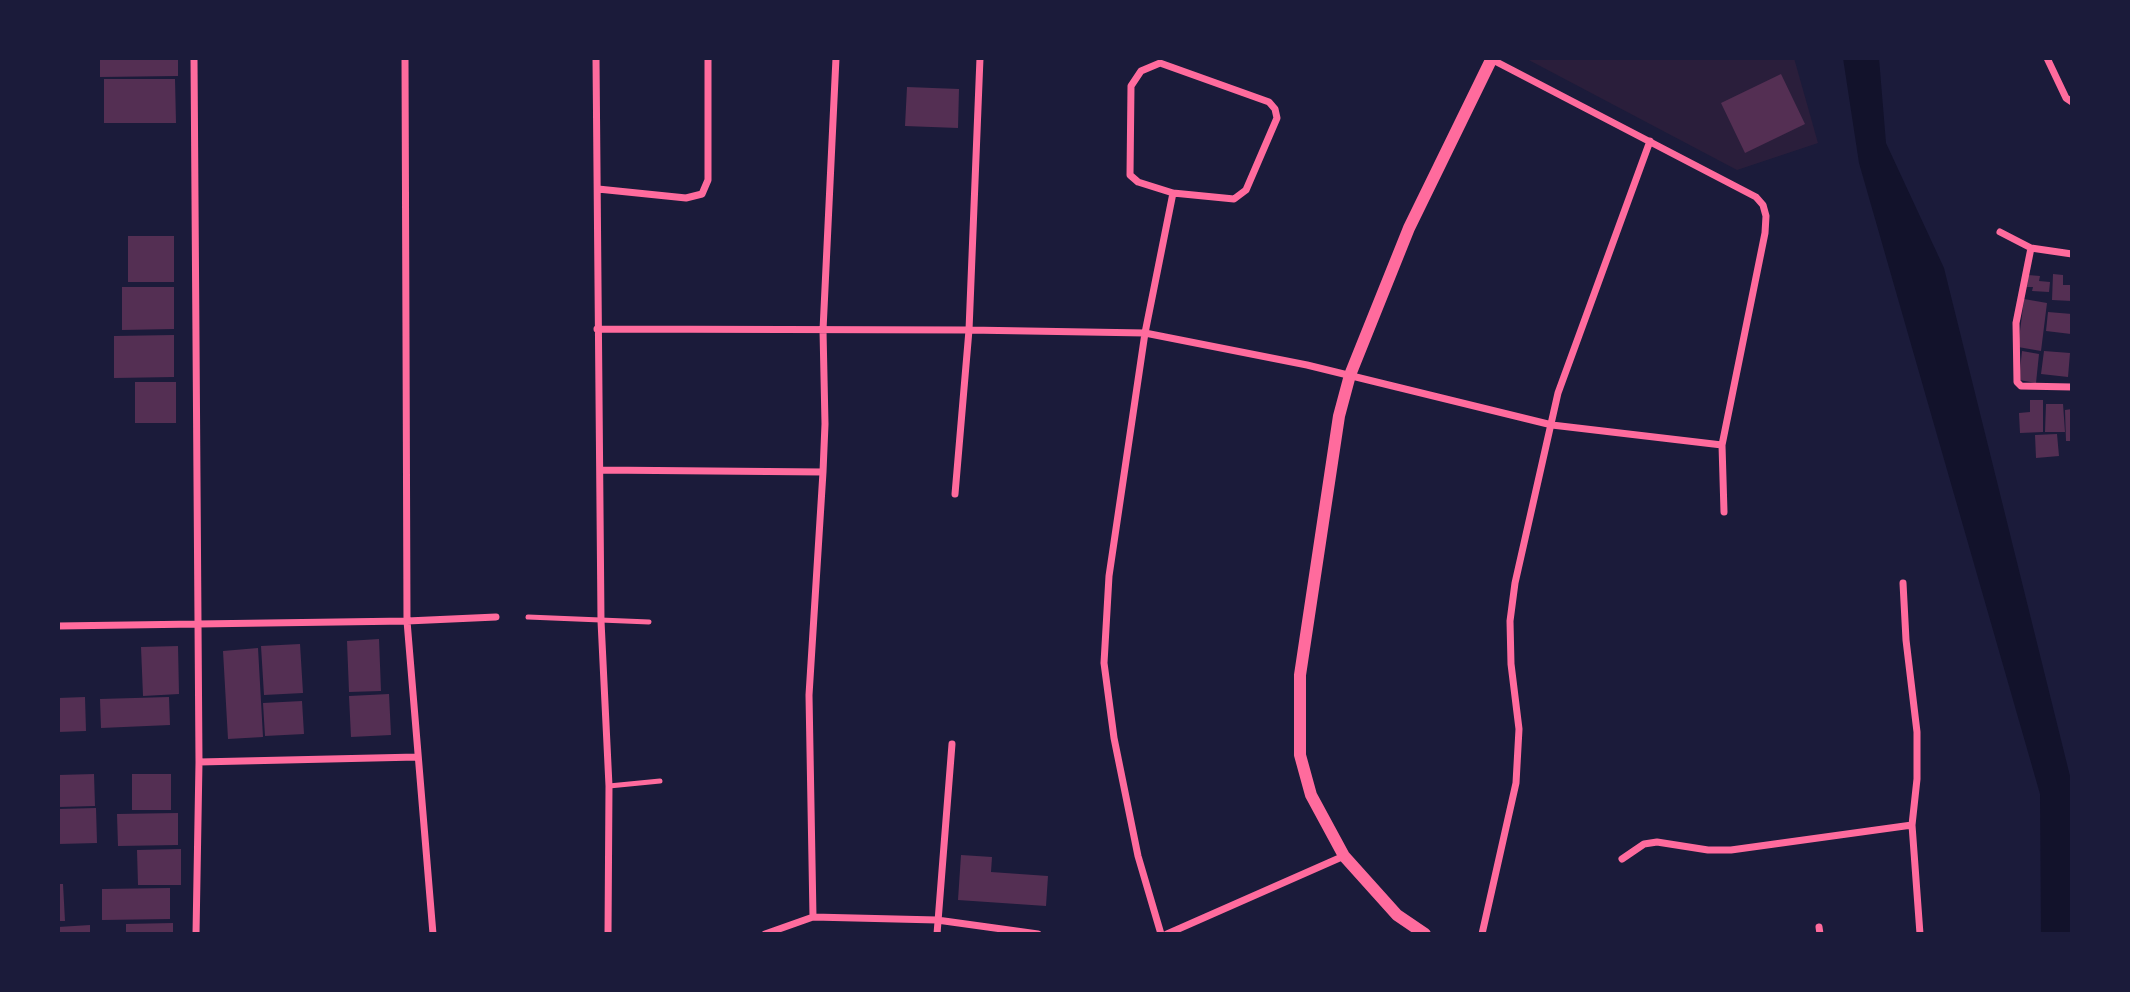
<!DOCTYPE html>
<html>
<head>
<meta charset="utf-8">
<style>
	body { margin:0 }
	#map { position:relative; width:2130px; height:992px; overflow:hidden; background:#1b1b3a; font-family:Overpass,sans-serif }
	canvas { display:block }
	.frame { position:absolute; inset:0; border:60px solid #1b1b3a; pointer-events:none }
</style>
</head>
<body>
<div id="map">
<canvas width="2130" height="992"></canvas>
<div class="frame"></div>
</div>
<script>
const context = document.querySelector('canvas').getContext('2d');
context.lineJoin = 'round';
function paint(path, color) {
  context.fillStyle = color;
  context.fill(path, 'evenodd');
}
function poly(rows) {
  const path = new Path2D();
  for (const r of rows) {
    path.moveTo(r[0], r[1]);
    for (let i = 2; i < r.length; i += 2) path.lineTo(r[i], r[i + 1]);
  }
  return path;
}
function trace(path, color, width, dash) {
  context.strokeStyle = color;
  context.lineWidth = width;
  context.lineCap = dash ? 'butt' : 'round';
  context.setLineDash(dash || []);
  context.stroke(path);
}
paint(poly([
	[1525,58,1794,58,1818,143,1737,170]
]), '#2a1e3b');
paint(poly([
	[1843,58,1879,58,1886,143,1944,268,2072,784,2072,934,2041,934,2040,794,1859,163]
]), '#12122b');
paint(poly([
	[100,58,178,58,178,76,100,77],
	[1781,74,1805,124,1745,153,1721,103],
	[104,79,175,79,176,123,104,123],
	[907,87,959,89,958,128,905,126],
	[128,236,174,236,174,282,128,282],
	[2053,274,2063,275,2063,285,2072,285,2072,301,2052,300],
	[2028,275,2040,276,2039,281,2050,282,2049,292,2032,291,2033,287,2027,287],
	[122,287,174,287,174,329,122,330],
	[2024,299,2047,303,2041,351,2018,347],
	[2048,312,2072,314,2071,334,2046,331],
	[174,335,174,377,114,378,114,336],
	[2022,351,2039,354,2036,383,2019,380],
	[2044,351,2070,353,2068,377,2041,374],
	[135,382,176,382,176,423,135,423],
	[2030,400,2043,400,2043,432,2020,433,2019,413,2030,412],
	[2046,404,2063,404,2065,432,2045,432],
	[2072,409,2072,441,2066,441,2065,410],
	[2057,434,2059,456,2036,458,2035,435],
	[379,639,381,691,349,692,347,641],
	[300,644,303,693,264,695,261,646],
	[178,646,179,694,143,696,141,647],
	[258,648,263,737,228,739,223,651],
	[389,694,391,735,351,737,349,696],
	[85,697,86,731,58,732,58,698],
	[169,697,170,725,101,728,100,699],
	[302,701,304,734,265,736,263,703],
	[94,774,95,806,58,807,58,775],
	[132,774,171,774,171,810,132,810],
	[96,808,97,843,58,844,58,809],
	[178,813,178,845,118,846,117,814],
	[181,849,181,885,138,885,137,850],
	[961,855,992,857,991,872,1048,876,1046,906,958,900],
	[58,884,63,884,65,921,58,921],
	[170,888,170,919,102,920,102,889],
	[173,923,173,934,126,934,126,924],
	[90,925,90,934,58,934,58,927]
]), '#542f53');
trace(poly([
	[528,617,649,622],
	[609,786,660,781]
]), '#ff6b9d', 5);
trace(poly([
	[194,58,199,762,196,934],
	[405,58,407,621,433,934],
	[596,58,601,621,609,786,608,934],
	[2047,58,2066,98,2072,102],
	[1160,63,1269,102,1275,109,1277,118,1246,190,1234,199,1173,193,1138,182,1130,175,1131,86,1141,71,1160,63],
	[598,189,686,198,702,194,708,180,708,58],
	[2000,232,2031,248],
	[2072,254,2031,248,2016,323,2017,382,2021,386,2072,387],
	[597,329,969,330,1145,333,1307,365,1552,425,1722,445,1765,233,1766,216,1763,205,1756,197,1489,58],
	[1722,445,1724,512],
	[600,470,823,472,809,695,813,917],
	[823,472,825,424,823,330,836,58],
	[955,494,969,330,980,58],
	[1903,583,1906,640,1917,732,1917,779,1912,825,1920,934],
	[58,626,407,621,496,617],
	[199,762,417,757],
	[1622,859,1644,844,1657,842,1708,850,1731,850,1912,825],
	[1819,927,1820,934],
	[765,934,813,917,937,920,1038,934],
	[937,934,952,744],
	[1161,934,1138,856,1114,738,1104,663,1109,576,1145,333,1173,193],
	[1167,934,1344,856],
	[1482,934,1516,783,1519,729,1511,664,1510,621,1515,583,1558,393,1650,141]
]), '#ff6b9d', 7);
trace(poly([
	[1425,934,1397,915,1344,856,1311,795,1300,755,1300,675,1339,416,1350,375,1409,228,1492,58]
]), '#ff6b9d', 12);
</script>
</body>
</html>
